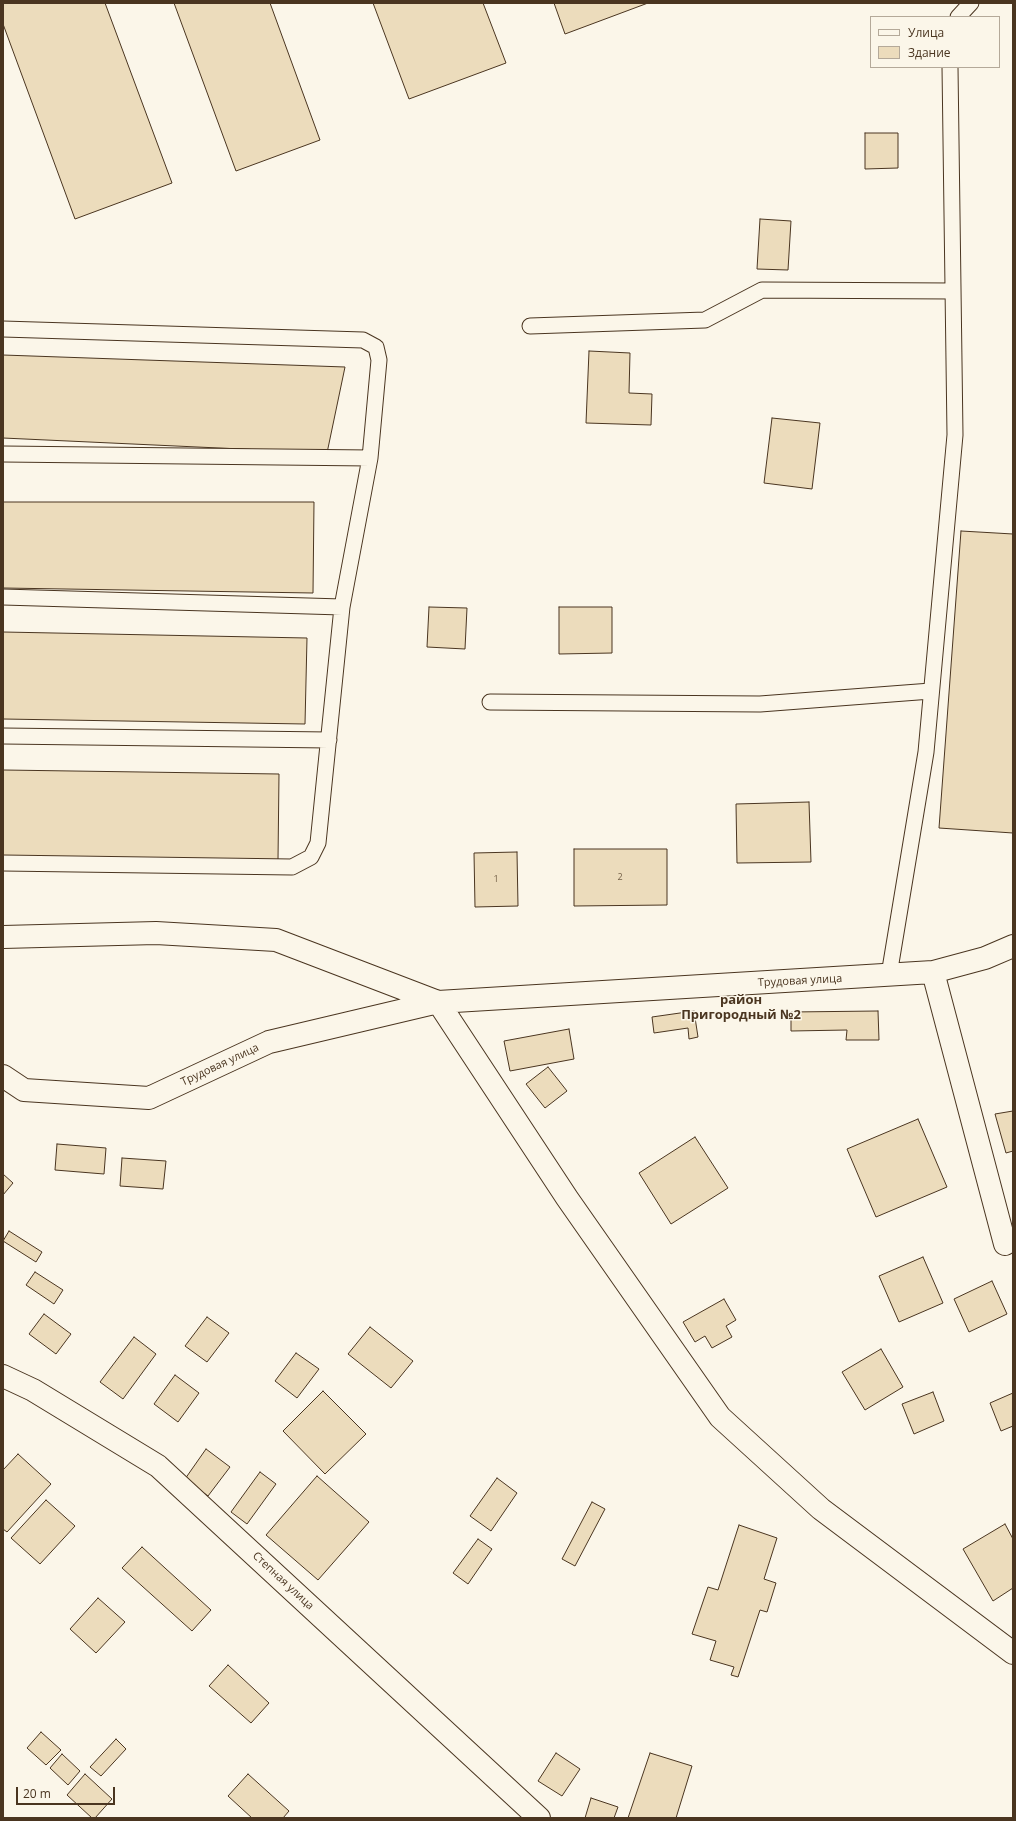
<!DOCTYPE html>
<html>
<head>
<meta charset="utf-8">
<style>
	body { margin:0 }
	#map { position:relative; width:1016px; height:1821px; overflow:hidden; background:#fbf6e9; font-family:"Open Sans",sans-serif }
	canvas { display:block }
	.frame { position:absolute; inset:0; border:4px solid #4a3520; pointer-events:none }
	.legend { position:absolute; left:870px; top:16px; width:130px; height:52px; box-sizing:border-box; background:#fbf6e9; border:1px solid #b4a999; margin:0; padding:5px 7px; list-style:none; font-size:12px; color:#4a3520 }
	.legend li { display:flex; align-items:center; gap:8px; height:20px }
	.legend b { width:20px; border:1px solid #b4a999 }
	.scale { position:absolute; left:16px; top:1787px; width:99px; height:18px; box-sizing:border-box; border:2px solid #4a3520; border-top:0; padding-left:5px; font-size:12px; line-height:14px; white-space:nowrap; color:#4a3520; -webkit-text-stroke:3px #fbf6e9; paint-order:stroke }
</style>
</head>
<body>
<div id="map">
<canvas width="1016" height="1821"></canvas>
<div class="frame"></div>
<ul class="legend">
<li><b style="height:5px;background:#fbf6e9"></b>Улица</li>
<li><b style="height:11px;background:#ecdcbc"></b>Здание</li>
</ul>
<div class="scale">20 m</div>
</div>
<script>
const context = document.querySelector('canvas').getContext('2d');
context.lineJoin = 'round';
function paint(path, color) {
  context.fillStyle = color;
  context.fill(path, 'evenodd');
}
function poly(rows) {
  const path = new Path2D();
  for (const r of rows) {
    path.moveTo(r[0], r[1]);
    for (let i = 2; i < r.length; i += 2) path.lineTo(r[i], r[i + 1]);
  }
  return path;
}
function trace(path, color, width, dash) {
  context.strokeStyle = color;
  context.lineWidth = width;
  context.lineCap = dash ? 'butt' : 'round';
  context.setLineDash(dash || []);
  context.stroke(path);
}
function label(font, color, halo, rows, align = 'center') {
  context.font = font + ' "Open Sans",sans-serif';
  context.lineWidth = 3;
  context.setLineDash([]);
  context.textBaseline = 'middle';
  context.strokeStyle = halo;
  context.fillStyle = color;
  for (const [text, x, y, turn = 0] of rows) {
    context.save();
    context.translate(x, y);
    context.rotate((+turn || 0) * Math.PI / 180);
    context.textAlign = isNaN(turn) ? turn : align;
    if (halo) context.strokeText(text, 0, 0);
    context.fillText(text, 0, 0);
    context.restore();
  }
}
const building = poly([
	[3,3,105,3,172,183,75,219,3,24,3,3],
	[174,3,270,3,320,140,236,171,174,3],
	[373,3,483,3,506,63,409,99,373,3],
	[554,3,648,3,565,34,554,3],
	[865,133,898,133,898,168,865,169,865,133],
	[760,219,791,221,788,270,757,269,760,219],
	[589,351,630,353,629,393,652,394,651,425,586,423,589,351],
	[3,355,345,367,327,453,3,438,3,355],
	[772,418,820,423,812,489,764,483,772,418],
	[3,502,314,502,313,593,3,588,3,502],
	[961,531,1013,534,1013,833,939,828,961,531],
	[429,607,467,608,465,649,427,647,429,607],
	[559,607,612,607,612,653,559,654,559,607],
	[3,632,307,638,305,724,3,719,3,632],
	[3,770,279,774,278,860,3,856,3,770],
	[809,802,811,862,737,863,736,804,809,802],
	[574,849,667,849,667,905,574,906,574,849],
	[517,852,518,906,475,907,474,853,517,852],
	[694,1011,698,1037,689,1039,688,1028,654,1033,652,1017,694,1011],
	[878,1011,879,1040,846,1040,847,1030,791,1031,791,1012,878,1011],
	[569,1029,574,1059,510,1071,504,1041,569,1029],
	[548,1067,567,1091,545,1108,526,1084,548,1067],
	[1013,1111,1013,1151,1006,1153,995,1114,1013,1111],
	[918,1119,947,1187,876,1217,847,1149,918,1119],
	[695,1137,728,1188,671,1224,639,1173,695,1137],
	[57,1144,106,1148,104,1174,55,1170,57,1144],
	[122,1158,166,1161,163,1189,120,1186,122,1158],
	[3,1174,13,1183,3,1195,3,1174],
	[9,1231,42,1252,36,1262,3,1241,9,1231],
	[923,1257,943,1303,899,1322,879,1276,923,1257],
	[35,1272,63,1290,54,1304,26,1285,35,1272],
	[992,1281,1007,1314,969,1332,954,1299,992,1281],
	[724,1299,736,1320,726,1326,732,1337,712,1348,705,1336,695,1342,683,1322,724,1299],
	[44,1314,71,1334,56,1354,29,1334,44,1314],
	[207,1317,229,1333,207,1362,185,1346,207,1317],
	[370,1327,413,1361,391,1388,348,1354,370,1327],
	[134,1337,156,1354,123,1399,100,1382,134,1337],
	[881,1349,903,1387,865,1410,842,1372,881,1349],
	[296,1353,319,1369,297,1398,275,1381,296,1353],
	[175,1375,199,1393,178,1422,154,1404,175,1375],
	[323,1391,366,1434,325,1474,283,1431,323,1391],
	[933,1392,944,1421,914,1434,902,1404,933,1392],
	[1013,1393,1013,1426,1001,1431,990,1403,1013,1393],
	[206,1449,230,1467,208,1496,185,1479,206,1449],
	[18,1454,51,1484,7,1532,3,1529,3,1470,18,1454],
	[260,1472,276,1484,247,1524,231,1512,260,1472],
	[317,1476,369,1522,318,1580,266,1535,317,1476],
	[497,1478,517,1493,491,1531,470,1516,497,1478],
	[46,1500,75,1526,40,1564,11,1538,46,1500],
	[592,1502,605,1509,575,1566,562,1559,592,1502],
	[1005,1524,1013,1539,1013,1588,993,1601,963,1549,1005,1524],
	[739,1525,777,1538,764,1579,776,1583,767,1612,760,1610,738,1677,731,1675,734,1667,710,1660,716,1641,692,1634,708,1587,718,1590,739,1525],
	[478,1539,492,1549,468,1584,453,1573,478,1539],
	[142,1547,211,1610,192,1631,122,1568,142,1547],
	[98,1598,125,1622,96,1653,70,1629,98,1598],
	[228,1665,269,1703,251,1723,209,1686,228,1665],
	[41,1732,61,1750,46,1765,27,1748,41,1732],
	[116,1739,126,1749,101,1776,90,1767,116,1739],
	[556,1753,580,1769,562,1796,538,1781,556,1753],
	[650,1753,692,1766,676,1818,628,1818,650,1753],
	[62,1754,80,1771,68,1785,50,1768,62,1754],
	[85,1774,112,1799,95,1818,92,1818,67,1795,85,1774],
	[248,1774,289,1811,283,1818,252,1818,228,1796,248,1774],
	[591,1798,618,1807,614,1818,585,1818,591,1798]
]);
paint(building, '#ecdcbc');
trace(building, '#4a3520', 1);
const service = poly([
	[958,17,971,3],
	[530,326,705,320,762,290,952,291],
	[3,329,363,340,376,347,379,360,370,458,3,454],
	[3,597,342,607],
	[490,702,760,704,931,691],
	[3,736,329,740],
	[3,863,292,867,311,857,318,843,342,607,370,458],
	[889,975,926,752,955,435,950,67]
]);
const minor = poly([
	[3,937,156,933,276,940,438,1002,567,1198,720,1417,821,1509,1013,1653],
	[933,972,1005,1244],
	[3,1076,24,1090,149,1098,269,1042,438,1002,933,972,985,958,1013,946],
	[3,1376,33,1390,158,1466,539,1818]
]);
trace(service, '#4a3520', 17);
trace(minor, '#4a3520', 24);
trace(service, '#fbf6e9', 15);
trace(minor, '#fbf6e9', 22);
label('9px', '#725f47', null, [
	["2",620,877],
	["1",496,879]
]);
label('11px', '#4a3520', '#fbf6e9', [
	["Трудовая улица",800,981,-3],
	["Трудовая улица",220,1065,-25],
	["Степная улица",283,1581,43]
]);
label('bold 13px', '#4a3520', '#fbf6e9', [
	["район",741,1000],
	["Пригородный №2",741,1015]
]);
</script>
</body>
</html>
